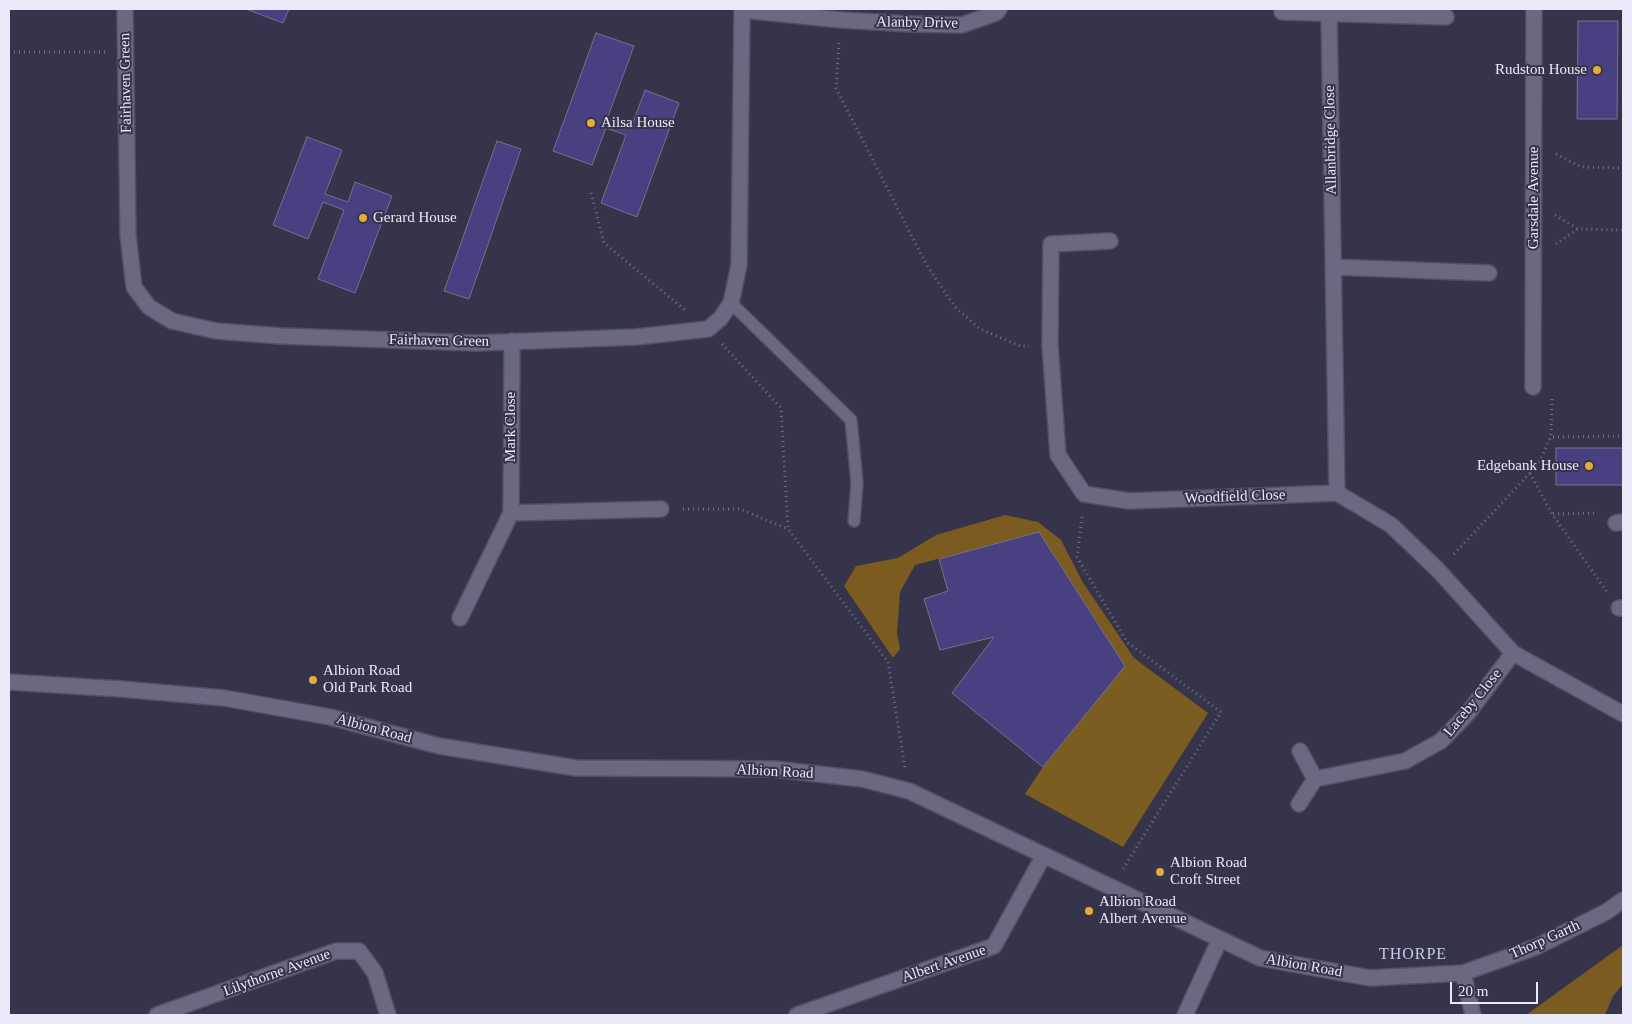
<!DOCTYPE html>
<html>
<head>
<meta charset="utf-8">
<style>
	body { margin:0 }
	#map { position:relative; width:1632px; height:1024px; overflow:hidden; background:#36344a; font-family:Georgia,serif }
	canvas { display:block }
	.frame { position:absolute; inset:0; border:10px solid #e9e9f7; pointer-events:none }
	.scale { position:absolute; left:1450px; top:982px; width:88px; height:22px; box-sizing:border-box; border:2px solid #e9e9f7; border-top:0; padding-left:6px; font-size:15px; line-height:18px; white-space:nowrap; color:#e9e9f7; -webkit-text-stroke:4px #36344a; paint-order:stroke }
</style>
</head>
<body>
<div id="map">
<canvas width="1632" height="1024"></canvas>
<div class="frame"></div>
<div class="scale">20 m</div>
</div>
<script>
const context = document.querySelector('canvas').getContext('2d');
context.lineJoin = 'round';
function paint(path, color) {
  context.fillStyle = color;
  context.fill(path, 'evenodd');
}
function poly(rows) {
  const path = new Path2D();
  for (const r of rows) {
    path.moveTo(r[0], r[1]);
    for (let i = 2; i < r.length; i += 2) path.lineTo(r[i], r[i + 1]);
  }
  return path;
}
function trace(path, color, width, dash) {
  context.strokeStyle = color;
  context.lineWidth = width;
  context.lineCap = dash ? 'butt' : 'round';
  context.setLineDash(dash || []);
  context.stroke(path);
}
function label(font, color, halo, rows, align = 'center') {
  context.font = font + ' Georgia,serif';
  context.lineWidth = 4;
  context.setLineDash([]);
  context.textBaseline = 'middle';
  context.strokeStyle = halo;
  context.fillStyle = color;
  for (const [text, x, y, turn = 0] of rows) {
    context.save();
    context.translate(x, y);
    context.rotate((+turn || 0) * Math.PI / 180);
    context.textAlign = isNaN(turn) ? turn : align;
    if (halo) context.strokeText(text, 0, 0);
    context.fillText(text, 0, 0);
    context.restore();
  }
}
paint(poly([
	[1134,658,1208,713,1123,847,1025,794,1043,767,1125,666]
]), '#7b5c21');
paint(poly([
	[1005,515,1038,522,1061,540,1082,581,1134,658,1125,666,1039,532,915,565,900,592,897,633,900,649,893,658,844,586,856,566,898,558,936,535],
	[1623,945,1623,984,1613,996,1605,1015,1526,1015]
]), '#7b5b1f');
const building = poly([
	[246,9,289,9,283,23,246,9],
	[1578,21,1618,21,1617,119,1577,119,1578,21],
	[596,33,634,46,607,119,631,128,645,90,679,103,637,217,601,203,626,135,606,128,592,165,553,151,596,33],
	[307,137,342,150,325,194,348,202,355,182,392,196,355,293,318,279,344,210,323,202,308,239,273,225,307,137],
	[497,141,521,149,469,299,444,291,497,141],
	[1556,448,1623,448,1623,485,1556,485,1556,448],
	[1039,532,1125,666,1043,767,952,693,994,637,940,650,924,599,948,591,939,559,1039,532]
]);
paint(building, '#494082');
trace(building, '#74738c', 1);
const lane = poly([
	[731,303,851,420,857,483,854,521]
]);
const street = poly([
	[125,9,128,235,134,287,149,307,172,321,216,331,281,336,477,343,636,337,708,329,720,319,731,303,739,265,742,9],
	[742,10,841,20,911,24,962,25,996,13,999,9],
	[1282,12,1446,17],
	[1329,13,1337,493],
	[1110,241,1051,244,1050,345,1058,455,1084,494,1129,501,1337,493,1391,525,1438,570,1513,653,1623,714],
	[1333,267,1489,273],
	[1533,387,1534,9],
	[511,513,661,509],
	[1616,523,1623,522],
	[1619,608,1623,608],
	[460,618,511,513,512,341],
	[1300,751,1315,779,1405,761,1441,741,1468,713,1513,653],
	[1299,804,1315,779],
	[1463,973,1473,1015],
	[157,1015,336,951,359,951,375,973,388,1015],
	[797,1015,994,946,1044,855],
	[1185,1015,1220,939]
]);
const secondary = poly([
	[9,682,121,689,224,698,330,717,439,746,576,768,774,769,862,779,909,791,1260,958,1370,978,1463,973,1536,947,1606,912,1623,900]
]);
trace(lane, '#525163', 14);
trace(street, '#525163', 18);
trace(secondary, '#525163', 18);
trace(poly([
	[839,43,836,88,926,264,955,307,980,329,1020,346,1029,346],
	[9,52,105,52],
	[1556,154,1581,167,1623,168],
	[591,193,604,243,685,310],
	[1555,215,1578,229],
	[1556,244,1578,229,1623,230],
	[722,344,781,408,788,529,888,662,905,768],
	[1552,399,1551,437,1623,436],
	[1530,473,1552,514,1607,592],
	[683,509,740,509,788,529],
	[1553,514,1596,513],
	[1082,517,1077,557,1127,642,1221,712,1123,869],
	[1454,554,1530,473,1541,459,1551,436]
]), '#727084', 3, [1, 4]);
trace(lane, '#6a6981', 11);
trace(street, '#6a6981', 15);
trace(secondary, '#6a6981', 15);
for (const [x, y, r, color] of [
	[1597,70,5,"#e7ac36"],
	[591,123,5,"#e7ac36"],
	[363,218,5,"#e7ac36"],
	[1589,466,5,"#e7ac36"],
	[313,680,5,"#e7ac36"],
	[1160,872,5,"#e7ac36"],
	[1089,911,5,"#e7ac36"]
]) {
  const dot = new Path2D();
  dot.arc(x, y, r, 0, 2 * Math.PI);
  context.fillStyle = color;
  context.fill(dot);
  trace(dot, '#36344a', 2);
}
label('15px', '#e9e9f7', '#36344a', [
	["Alanby Drive",917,23,1],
	["Fairhaven Green",126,83,-91],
	["Allanbridge Close",1331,140,-91],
	["Garsdale Avenue",1534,198,-90],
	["Fairhaven Green",439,341,1],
	["Mark Close",511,427,-90],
	["Woodfield Close",1235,497,-2],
	["Laceby Close",1473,703,-51],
	["Albion Road",374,729,15],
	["Albion Road",775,772,3],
	["Thorp Garth",1545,940,-24],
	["Albert Avenue",944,964,-19],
	["Albion Road",1304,966,10],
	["Lilythorne Avenue",277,973,-20]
]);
label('15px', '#e9e9f7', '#36344a', [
	["Rudston House",1587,70,"right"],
	["Ailsa House",601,123],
	["Gerard House",373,218],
	["Edgebank House",1579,466,"right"],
	["Albion Road",323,671],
	["Old Park Road",323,688],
	["Albion Road",1170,863],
	["Croft Street",1170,880],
	["Albion Road",1099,902],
	["Albert Avenue",1099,919]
], 'left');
context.letterSpacing = '1px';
label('16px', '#cccbe7', '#36344a', [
	["THORPE",1413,955]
]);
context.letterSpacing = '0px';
</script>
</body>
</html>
